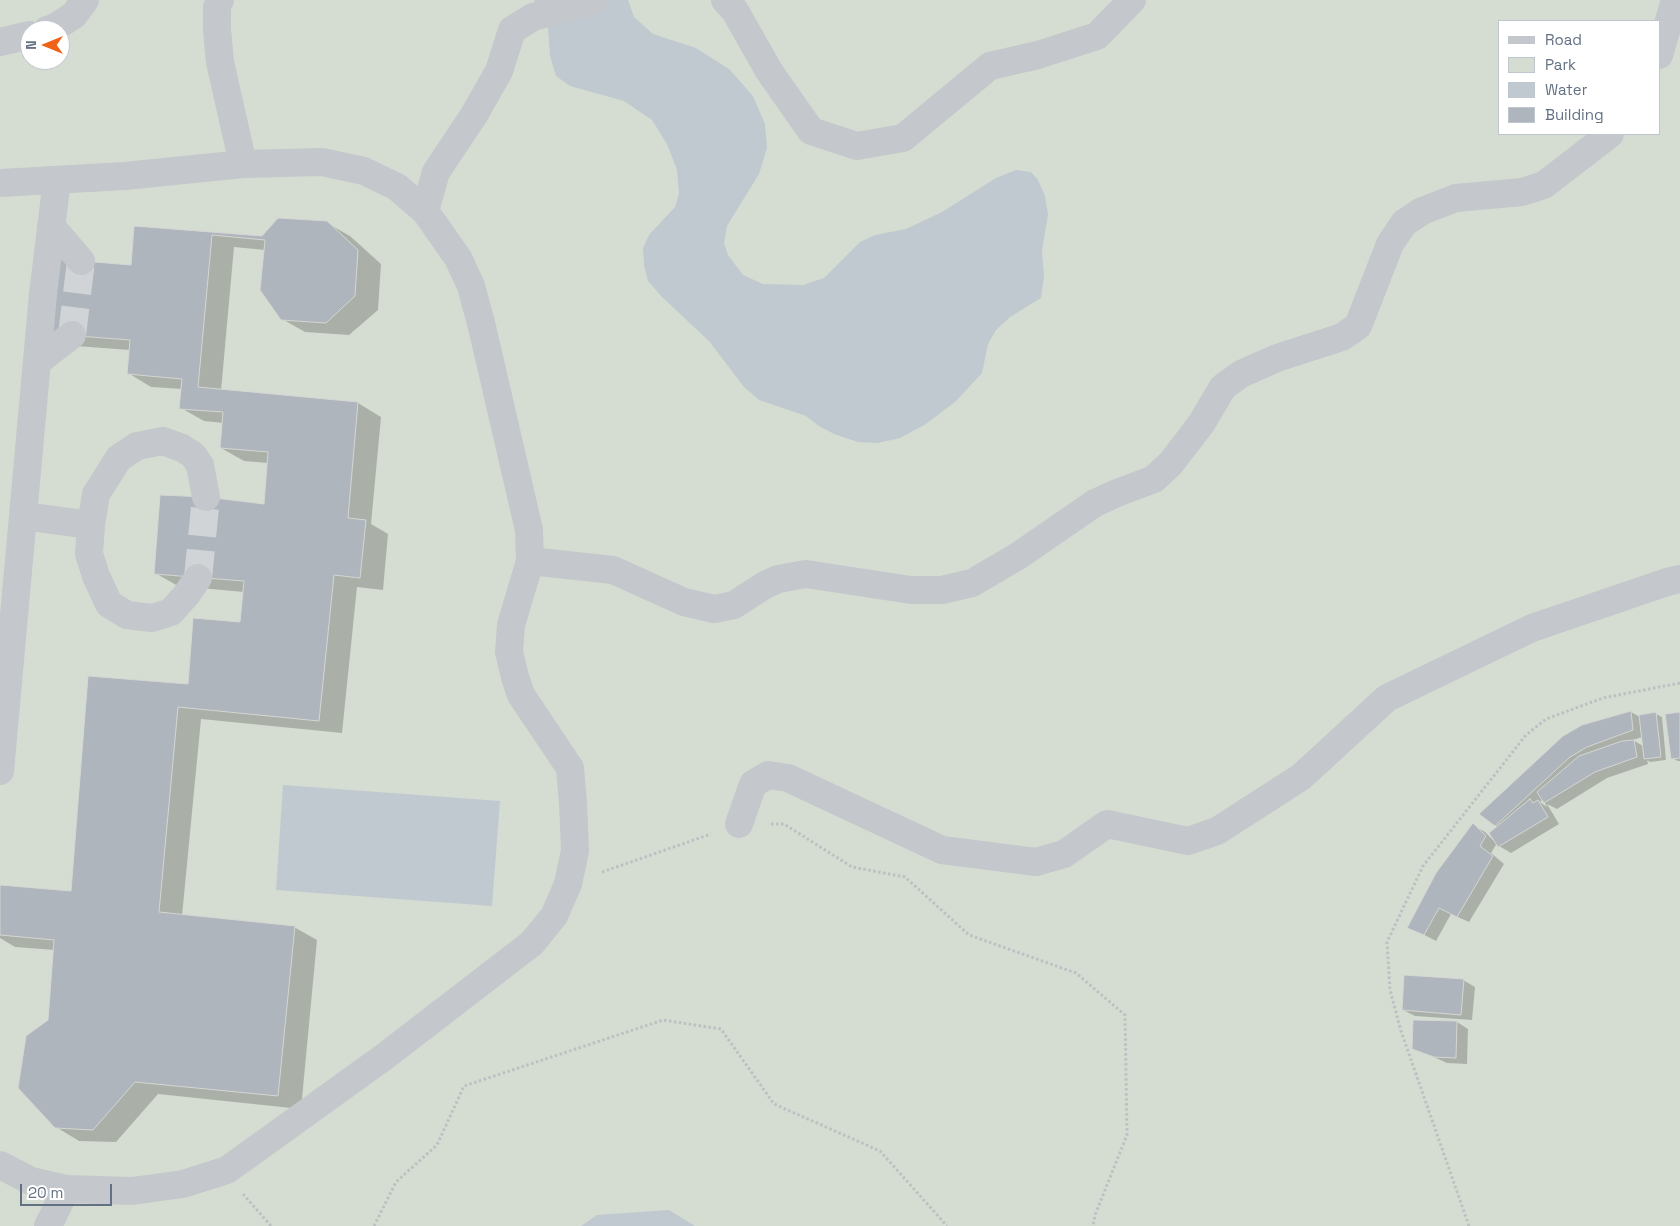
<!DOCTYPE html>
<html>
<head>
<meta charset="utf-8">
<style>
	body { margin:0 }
	#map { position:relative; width:1680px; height:1226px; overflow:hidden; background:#f5f5f1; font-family:"Space Grotesk",sans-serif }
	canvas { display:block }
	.legend { position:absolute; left:1498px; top:20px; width:162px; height:115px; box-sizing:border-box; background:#fff; border:1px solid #c0c6ce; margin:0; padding:6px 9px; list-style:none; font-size:15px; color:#627184 }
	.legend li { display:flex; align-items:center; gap:10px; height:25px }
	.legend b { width:25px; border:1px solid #c0c6ce }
	.north { position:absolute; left:20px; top:20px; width:50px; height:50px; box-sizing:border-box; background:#fff; border:1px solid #c0c6ce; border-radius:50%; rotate:270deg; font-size:14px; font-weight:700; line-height:20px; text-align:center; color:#627184 }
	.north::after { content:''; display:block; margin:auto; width:18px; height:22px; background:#ef6217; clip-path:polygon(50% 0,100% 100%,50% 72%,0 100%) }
	.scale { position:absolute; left:20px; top:1184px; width:92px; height:22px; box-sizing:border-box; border:2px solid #627184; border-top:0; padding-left:6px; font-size:15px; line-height:18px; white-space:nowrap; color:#627184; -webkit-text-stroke:4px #fff; paint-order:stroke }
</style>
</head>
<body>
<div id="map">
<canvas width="1680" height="1226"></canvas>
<ul class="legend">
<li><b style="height:6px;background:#c4c7cb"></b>Road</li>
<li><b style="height:14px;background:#d5ddd2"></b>Park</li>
<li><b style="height:14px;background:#c0c9d0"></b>Water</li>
<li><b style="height:14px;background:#afb5bc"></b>Building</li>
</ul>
<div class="north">N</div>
<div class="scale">20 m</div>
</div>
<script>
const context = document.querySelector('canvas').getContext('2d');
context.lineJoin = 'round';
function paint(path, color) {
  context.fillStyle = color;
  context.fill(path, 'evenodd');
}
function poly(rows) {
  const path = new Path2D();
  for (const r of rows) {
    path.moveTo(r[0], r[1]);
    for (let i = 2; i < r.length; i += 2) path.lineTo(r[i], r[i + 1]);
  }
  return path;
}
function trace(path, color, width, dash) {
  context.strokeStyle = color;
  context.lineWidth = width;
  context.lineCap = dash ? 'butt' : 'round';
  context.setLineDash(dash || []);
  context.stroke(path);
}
paint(poly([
	[0,0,1680,0,1680,1226,0,1226],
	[1499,21,1659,21,1659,134,1499,134],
	[30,30,60,30,60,60,30,60]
]), '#d5ddd2');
paint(poly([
	[534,0,628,0,634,17,653,34,696,48,729,69,753,96,765,124,767,148,759,174,727,226,724,243,728,255,743,275,763,284,803,285,824,278,860,242,875,235,906,229,942,212,996,178,1016,170,1031,172,1038,180,1045,196,1048,215,1042,251,1044,276,1041,298,1010,317,996,330,988,344,982,373,956,401,926,424,900,438,878,443,858,442,834,434,819,426,806,416,759,400,744,387,709,341,662,297,648,281,644,265,643,248,649,235,675,207,679,194,677,170,667,144,652,120,624,101,570,86,556,76,550,56,548,28,543,14],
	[283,785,500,801,492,906,276,890],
	[669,1210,695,1226,581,1226,597,1215]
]), '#c0c9d0');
paint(poly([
	[327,223,350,236,381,264,378,310,349,335,305,332,282,319,265,250,234,247,221,391,358,403,381,417,371,524,388,534,383,590,357,587,342,733,201,719,182,916,294,927,317,940,301,1109,158,1094,116,1142,79,1141,56,1127,49,1021,55,950,15,947,0,938,0,886,72,892,189,685,242,623,244,592,178,586,155,573,265,505,268,463,244,461,221,448,224,423,204,421,181,408,182,389,151,387,128,373,130,350,76,346,132,266,135,227,262,237],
	[1631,712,1640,717,1656,714,1662,717,1666,760,1650,762,1647,760,1648,764,1607,778,1557,809,1547,804,1559,824,1511,853,1499,846,1497,843,1491,853,1504,864,1469,922,1451,914,1436,941,1409,927,1473,825,1485,832,1494,841,1498,827,1495,825,1582,726],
	[1642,737,1643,746,1633,740],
	[1543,799,1547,807,1540,802],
	[1680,713,1680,761,1678,761,1672,758],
	[1463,980,1475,987,1472,1020,1415,1016,1403,1010],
	[1457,1022,1468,1029,1467,1064,1447,1063,1414,1048]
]), '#0003');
const building = poly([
	[278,218,327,221,358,250,355,296,326,323,281,320,260,290,265,240,212,235,198,387,358,402,348,518,366,520,360,578,334,575,319,721,178,707,159,912,295,926,278,1096,135,1082,93,1130,55,1128,18,1088,26,1036,48,1020,54,940,0,935,0,885,71,891,88,676,188,684,193,618,240,622,244,581,154,574,160,495,206,497,264,504,268,452,220,448,223,412,179,409,182,379,127,374,130,340,52,334,58,259,131,265,134,226,262,236,278,218],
	[1631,711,1633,730,1587,747,1570,757,1495,826,1479,814,1563,736,1582,725,1631,711],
	[1656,712,1661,757,1644,759,1639,715,1656,712],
	[1680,712,1680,758,1671,759,1665,714,1680,712],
	[1634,740,1637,757,1595,772,1544,803,1537,792,1579,756,1622,741,1634,740],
	[1530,799,1533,803,1538,800,1548,817,1498,847,1489,833,1530,799],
	[1473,823,1486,836,1480,846,1493,856,1457,917,1439,908,1424,935,1407,928,1436,873,1473,823],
	[1404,975,1464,979,1461,1015,1402,1010,1404,975],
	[1413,1020,1457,1021,1456,1058,1434,1057,1412,1049,1413,1020]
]);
paint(building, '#afb5bc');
trace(building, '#d6d6d4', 1);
trace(poly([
	[72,335,81,261],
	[198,578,206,497]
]), '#d0d4d6', 28, [28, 14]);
trace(poly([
	[771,824,784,824,852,867,905,877,969,935,1076,973,1125,1015,1127,1135,1095,1215,1093,1226],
	[602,872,711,834],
	[243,1194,271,1226],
	[374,1226,396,1182,437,1145,464,1086,663,1020,721,1029,774,1104,880,1151,947,1226],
	[1469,1226,1401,1031,1390,990,1387,942,1423,866,1526,735,1546,719,1603,698,1680,683]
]), '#bebfc2', 3, [2.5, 2.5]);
trace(poly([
	[220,0,217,7,217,29,220,62,243,164],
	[725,0,735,11,769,71,811,131,857,146,903,138,990,66,1038,55,1097,36,1132,0],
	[47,30,54,28,74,15,85,0],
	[0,42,30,35],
	[1659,55,1675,0],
	[0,183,125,176,243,164,322,162,364,171,397,187,425,211,458,258,471,286,482,327,529,530,530,561,511,625,509,652,515,677,521,695,570,768,573,803,575,851,568,884,554,916,532,943,384,1057,227,1170,183,1184,132,1191,66,1189,31,1181,0,1165],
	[425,211,436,172,474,115,499,71,512,30,533,17,595,0],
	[51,226,81,261],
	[37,362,72,335],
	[23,516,91,525],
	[530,561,613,570,684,602,714,609,734,605,765,585,778,579,806,574,911,590,942,590,972,583,1018,556,1095,503,1117,493,1154,479,1171,463,1201,424,1223,387,1241,374,1277,358,1342,337,1358,326,1390,244,1404,223,1422,211,1456,198,1522,192,1544,185,1610,134],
	[198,578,187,594,171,612,152,618,127,615,109,604,96,576,89,554,91,525,96,494,119,458,137,446,163,441,182,448,193,455,200,465,206,497],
	[0,771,43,294,57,180],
	[739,824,753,784,768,775,788,778,942,850,1036,862,1064,854,1107,824,1188,841,1217,831,1301,777,1387,698,1532,628,1667,582,1680,579],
	[48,1226,66,1189]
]), '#c4c7cb', 28);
</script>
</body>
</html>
